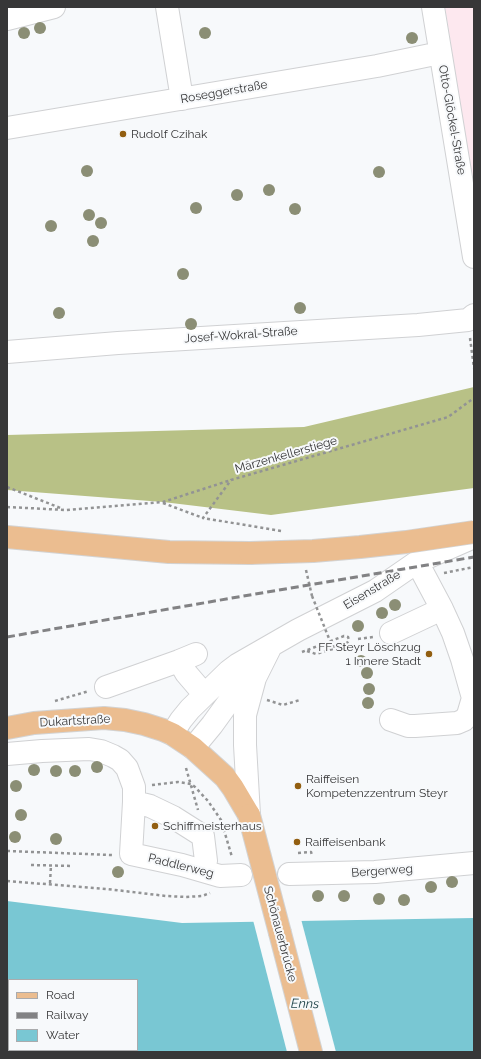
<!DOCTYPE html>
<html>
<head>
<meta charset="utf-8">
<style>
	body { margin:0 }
	#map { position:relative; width:481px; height:1059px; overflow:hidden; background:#f7f9fb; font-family:Raleway,sans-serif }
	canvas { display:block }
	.frame { position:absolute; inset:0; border:8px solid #373738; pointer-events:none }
	.legend { position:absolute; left:8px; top:979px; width:130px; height:72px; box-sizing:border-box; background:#f7f9fb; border:1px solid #aaabad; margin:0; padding:5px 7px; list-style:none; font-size:12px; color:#373738 }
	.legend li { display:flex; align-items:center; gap:8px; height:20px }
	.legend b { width:20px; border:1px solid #aaabad }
</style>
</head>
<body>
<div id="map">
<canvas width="481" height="1059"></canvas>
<div class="frame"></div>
<ul class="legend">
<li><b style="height:5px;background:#ebbd90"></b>Road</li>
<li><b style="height:5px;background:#828284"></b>Railway</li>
<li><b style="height:11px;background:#79c7d3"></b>Water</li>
</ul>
</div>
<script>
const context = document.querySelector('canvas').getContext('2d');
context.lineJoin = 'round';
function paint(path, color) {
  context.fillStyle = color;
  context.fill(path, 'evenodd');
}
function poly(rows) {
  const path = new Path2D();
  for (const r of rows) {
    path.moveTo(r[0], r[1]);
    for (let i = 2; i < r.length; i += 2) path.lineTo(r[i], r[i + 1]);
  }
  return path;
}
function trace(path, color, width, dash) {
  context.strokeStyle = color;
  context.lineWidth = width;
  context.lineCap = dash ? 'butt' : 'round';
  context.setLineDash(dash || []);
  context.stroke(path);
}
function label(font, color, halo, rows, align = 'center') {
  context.font = font + ' Raleway,sans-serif';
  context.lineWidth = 4;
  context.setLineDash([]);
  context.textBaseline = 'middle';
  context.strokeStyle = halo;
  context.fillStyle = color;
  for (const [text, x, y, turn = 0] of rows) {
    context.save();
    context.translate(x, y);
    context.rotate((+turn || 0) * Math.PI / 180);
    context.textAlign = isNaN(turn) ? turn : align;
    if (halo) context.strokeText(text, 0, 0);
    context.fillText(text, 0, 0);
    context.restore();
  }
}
paint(poly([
	[445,7,474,7,474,192]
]), '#fde8ef');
paint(poly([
	[474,387,474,488,271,515,163,502,7,490,7,435,304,427]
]), '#b8c186');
paint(poly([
	[7,901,182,923,474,918,474,1052,7,1052],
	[9,980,137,980,137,1050,9,1050]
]), '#79c7d3');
paint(poly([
	[301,919,336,1052,287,1052,253,920]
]), '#f7f9fb');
const minor = poly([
	[167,7,182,99],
	[433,7,474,257],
	[7,19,54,7],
	[7,128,377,66,440,53],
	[7,352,118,343,418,325,468,320,474,315],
	[417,562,442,609,453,633,462,659,473,698,474,698],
	[391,633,442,609],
	[179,661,186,673,204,694],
	[106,687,179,661,196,654],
	[391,720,408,726,415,726,457,723,464,720,468,715,473,698],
	[172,734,181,720,190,709,229,671,237,665,298,630,375,591,417,562,474,537],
	[193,748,212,725,251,671],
	[7,754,42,751,89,749,101,751,113,756,120,760,127,768,134,787,134,802,131,854,182,865,220,876,241,875],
	[134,802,150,806,173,817,203,836,206,861],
	[249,815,245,745,245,715,255,678,271,646],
	[289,874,375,872,474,863]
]);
const major = poly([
	[7,537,169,552,250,553],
	[7,728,34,723,104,718,125,720,144,724,163,730,172,734,193,748,225,777,233,788,249,815],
	[280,933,311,1052]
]);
trace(minor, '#d0d1d3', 24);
trace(major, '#d3d3d3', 24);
trace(poly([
	[470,338,474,368],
	[7,487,63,509],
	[163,503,203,518],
	[7,507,66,510,163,502,231,480],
	[281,531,203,518,231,480,448,417,474,398],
	[306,570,312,596],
	[444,573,474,567],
	[358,639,373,637],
	[307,651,316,654,336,648],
	[302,652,344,636,348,637,349,640,347,643,337,647],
	[267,700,283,705,300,700],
	[55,701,89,691],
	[186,768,198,810],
	[152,785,178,782,191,784,195,787,208,801,221,820,232,857],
	[7,851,112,855],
	[298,853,311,852,312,855],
	[31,865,73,866],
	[7,881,107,889,166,896,186,897,202,896,210,893],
	[50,883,51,865]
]), '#929394', 2.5, [3, 3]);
trace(minor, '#fff', 22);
trace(major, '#ebbd90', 22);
trace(poly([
	[7,637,238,597,474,557]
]), '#828284', 3, [8, 4]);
const majorBridge = poly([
	[250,553,313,551,360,547,406,542,474,532],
	[249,815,280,933]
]);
trace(majorBridge, '#d3d3d3', 24, []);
trace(poly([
	[312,596,332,646,337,647]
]), '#929394', 2.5, [3, 3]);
trace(majorBridge, '#ebbd90', 22);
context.fillStyle = '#8b8e75';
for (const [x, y] of [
	[40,28],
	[24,33],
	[205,33],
	[412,38],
	[87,171],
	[379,172],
	[269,190],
	[237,195],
	[196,208],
	[295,209],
	[89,215],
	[101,223],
	[51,226],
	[93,241],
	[183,274],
	[300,308],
	[59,313],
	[191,324],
	[395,605],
	[382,613],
	[358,626],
	[361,661],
	[367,673],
	[369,689],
	[368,703],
	[97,767],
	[34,770],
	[56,771],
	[75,771],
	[16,786],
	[21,815],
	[15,837],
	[56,839],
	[118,872],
	[452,882],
	[431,887],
	[318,896],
	[344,896],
	[379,899],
	[404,900]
]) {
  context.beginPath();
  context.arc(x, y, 6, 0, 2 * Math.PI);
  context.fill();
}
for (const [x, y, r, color] of [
	[123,134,4,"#925e10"],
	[429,654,4,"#925e10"],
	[298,786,4,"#925e10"],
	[155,826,4,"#925e10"],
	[297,842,4,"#925e10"]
]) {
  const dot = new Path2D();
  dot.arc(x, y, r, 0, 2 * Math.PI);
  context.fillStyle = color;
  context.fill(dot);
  trace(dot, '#f7f9fb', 1.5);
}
label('12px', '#373738', '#f7f9fb', [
	["Roseggerstraße",224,92,-10],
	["Otto-Glöckel-Straße",452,120,80],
	["Josef-Wokral-Straße",241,335,-4],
	["Märzenkellerstiege",286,455,-16],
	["Eisenstraße",372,590,-31],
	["Dukartstraße",75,721,-3],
	["Paddlerweg",181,866,14],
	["Bergerweg",382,871,-4],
	["Schönauerbrücke",280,934,75]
]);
label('12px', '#373738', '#f7f9fb', [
	["Rudolf Czihak",131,134],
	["FF Steyr Löschzug",421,647,"right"],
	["1 Innere Stadt",421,661,"right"],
	["Raiffeisen",306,779],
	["Kompetenzzentrum Steyr",306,793],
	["Schiffmeisterhaus",163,826],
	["Raiffeisenbank",305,842]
], 'left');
label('italic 13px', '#1c4147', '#f7f9fb', [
	["Enns",305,1004,1]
]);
</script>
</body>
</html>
